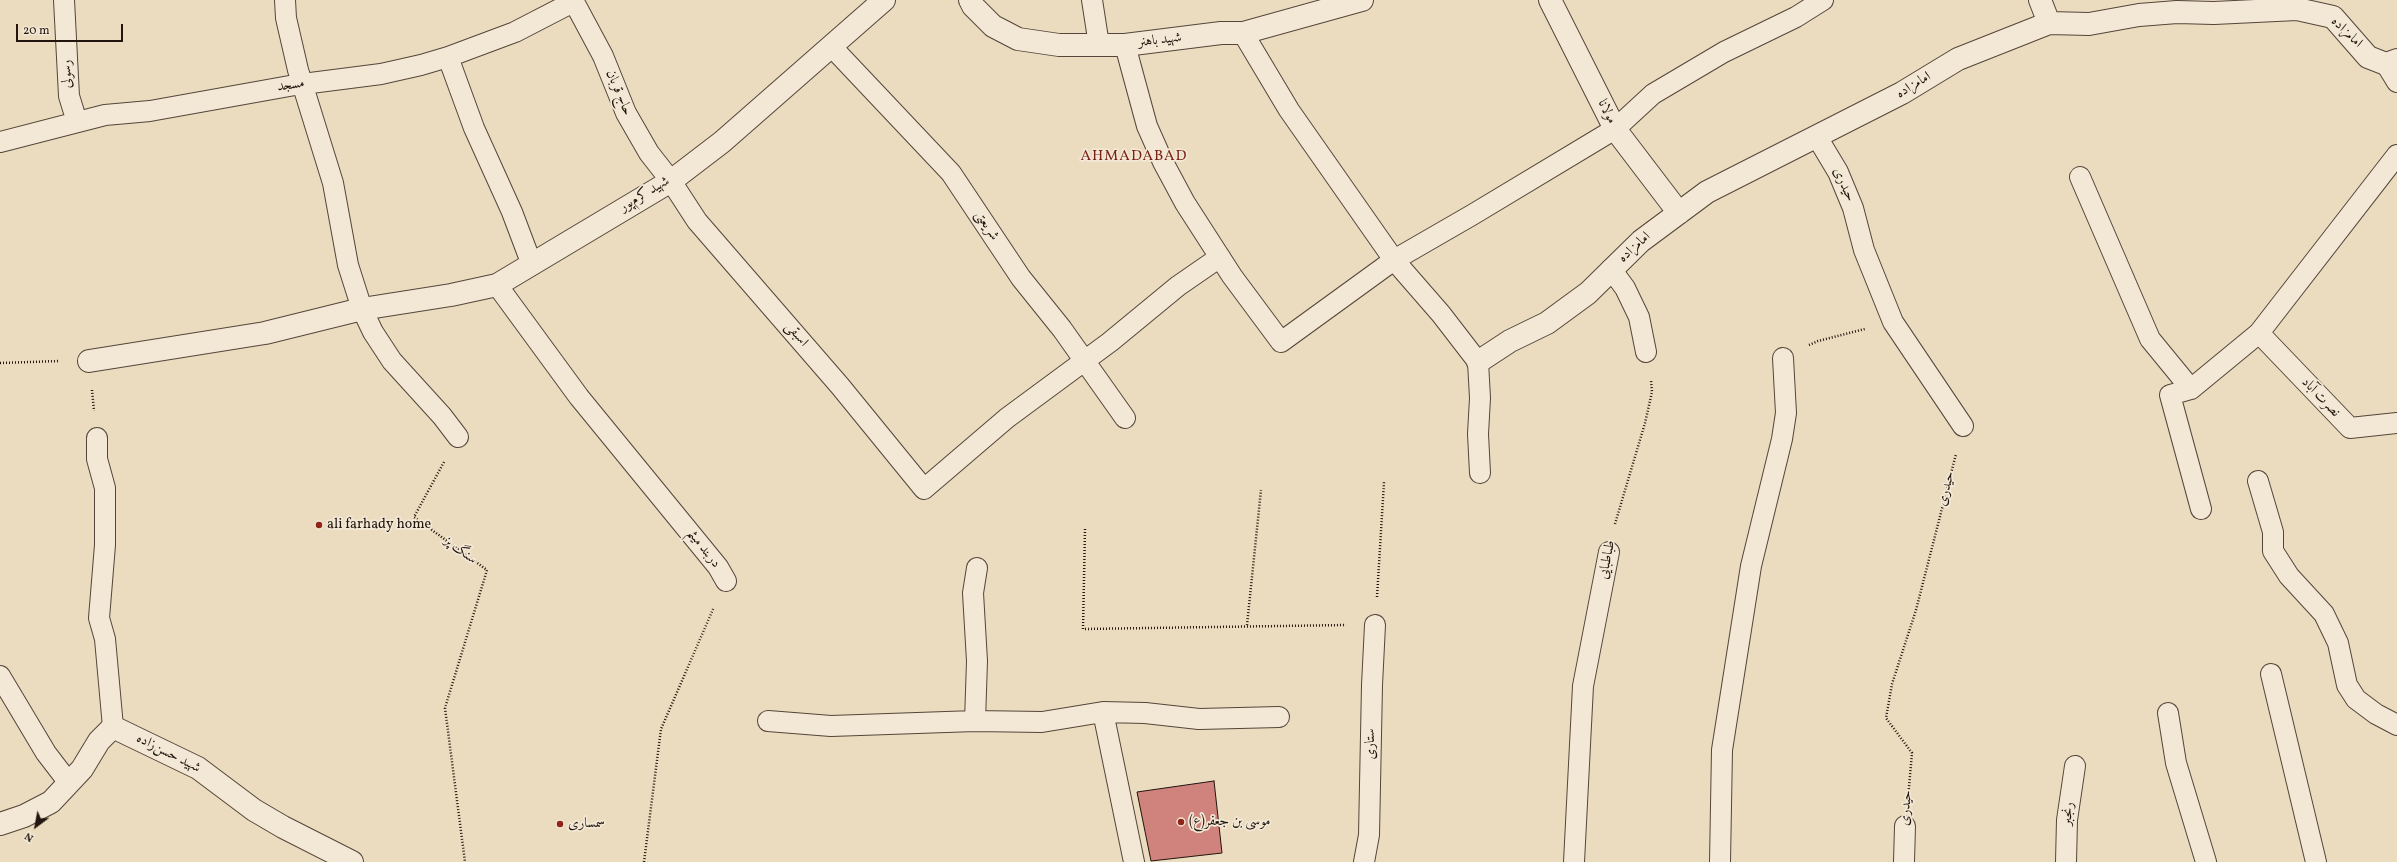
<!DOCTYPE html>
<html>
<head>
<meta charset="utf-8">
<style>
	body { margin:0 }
	#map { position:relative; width:2397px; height:862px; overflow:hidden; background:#ebdbbf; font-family:Vollkorn,serif }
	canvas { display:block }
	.north { position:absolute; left:16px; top:806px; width:40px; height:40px; -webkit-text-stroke:3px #f2e8d5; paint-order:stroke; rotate:212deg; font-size:11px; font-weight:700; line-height:16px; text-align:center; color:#21150e }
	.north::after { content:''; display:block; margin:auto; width:14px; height:18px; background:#21150e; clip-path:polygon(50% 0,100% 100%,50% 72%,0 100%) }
	.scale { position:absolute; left:16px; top:24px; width:107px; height:18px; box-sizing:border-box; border:2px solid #21150e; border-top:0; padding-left:5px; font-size:12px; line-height:14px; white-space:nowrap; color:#21150e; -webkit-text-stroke:3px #f2e8d5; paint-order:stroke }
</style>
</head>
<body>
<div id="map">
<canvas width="2397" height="862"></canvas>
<div class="north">N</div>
<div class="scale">20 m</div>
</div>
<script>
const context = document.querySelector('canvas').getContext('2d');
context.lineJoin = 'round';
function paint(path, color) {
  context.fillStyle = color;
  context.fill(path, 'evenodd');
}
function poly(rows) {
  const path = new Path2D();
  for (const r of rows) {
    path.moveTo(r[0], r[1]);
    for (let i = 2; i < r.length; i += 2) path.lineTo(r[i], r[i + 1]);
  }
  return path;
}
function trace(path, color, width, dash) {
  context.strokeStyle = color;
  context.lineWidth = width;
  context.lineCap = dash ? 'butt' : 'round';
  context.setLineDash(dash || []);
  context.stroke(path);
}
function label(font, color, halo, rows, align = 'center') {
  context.font = font + ' Vollkorn,Amiri,serif';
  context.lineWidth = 3.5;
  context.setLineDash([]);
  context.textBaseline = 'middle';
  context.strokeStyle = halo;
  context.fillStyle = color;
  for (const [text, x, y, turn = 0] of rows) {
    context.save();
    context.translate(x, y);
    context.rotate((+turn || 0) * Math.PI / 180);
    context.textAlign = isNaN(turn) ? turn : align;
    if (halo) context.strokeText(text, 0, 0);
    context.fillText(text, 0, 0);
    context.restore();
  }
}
const building = poly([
	[1214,781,1222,853,1151,861,1137,792,1214,781]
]);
paint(building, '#d0827c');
trace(building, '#21150e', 1);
const service = poly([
	[64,0,69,96,77,122],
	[285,0,286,18,298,70,333,183,348,265,362,309,373,332,392,361,442,416,458,437],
	[573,0,603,56,626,113,649,153,671,181,697,221,840,386,924,489,1007,418,1110,342,1178,286,1220,257],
	[1092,0,1099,45],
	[1243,33,1289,110,1394,260,1441,314,1478,362,1480,398,1478,434,1480,473],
	[1125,45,1147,126,1163,162,1185,203,1232,276,1281,342,1394,260,1472,215,1615,129,1653,94,1724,52,1796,17,1823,0],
	[831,46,951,173,1021,278,1062,329,1125,418],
	[448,57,474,128,512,212,532,265],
	[2386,64,2397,82],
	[1817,137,1838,172,1853,208,1864,250,1893,322,1963,426],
	[0,142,105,115,150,111,295,85,381,74,421,65,448,57,515,32,573,2],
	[2080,177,2150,339,2191,389],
	[1611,269,1625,288,1639,317,1646,352],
	[497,285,579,397,718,567,726,581],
	[2259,333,2350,428,2397,423],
	[97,438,97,459,105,488,105,545,99,618,105,639,113,727],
	[2258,481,2273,532,2273,551,2289,576,2324,614,2338,643,2347,685,2356,699,2376,714,2397,725],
	[2201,509,2170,395,2191,389,2259,333,2397,155],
	[2271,674,2316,862],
	[0,676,46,753,69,783],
	[1103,712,1134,862],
	[2168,713,2176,763,2206,862],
	[768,721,831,726,975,721,1042,722,1103,712,1145,713,1199,719,1279,717],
	[975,721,977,661,973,593,977,568],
	[1364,862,1369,835,1372,685,1375,625],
	[1574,862,1583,686,1609,552],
	[1720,862,1722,750,1751,566,1782,439,1786,413,1783,358],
	[1904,862,1905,826],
	[2066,862,2067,820,2075,766]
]);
const minor = poly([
	[970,0,973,6,993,26,1018,39,1059,45,1125,45,1221,33,1243,33,1362,0],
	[1550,0,1615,129,1679,213],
	[2040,0,2049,23],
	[89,361,265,333,362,309,451,295,497,285,671,181,722,142,884,0],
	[1478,362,1510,341,1547,323,1588,293,1641,241,1707,192,1902,93,1958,59,2049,23,2089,24,2139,15,2177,12,2214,13,2297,9,2333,17,2368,57,2386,64,2397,60],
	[0,824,24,816,51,802,82,769,99,741,113,727,198,768,254,810,283,827,352,862]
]);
trace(service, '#54463a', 22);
trace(minor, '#54463a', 24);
trace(poly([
	[1809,345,1818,341,1865,329],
	[0,363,59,361],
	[92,390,94,411],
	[444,462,414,517,487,570,445,708,465,862],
	[1615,524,1645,423,1652,392,1651,380],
	[1085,529,1083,629,1346,625],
	[1377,597,1384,482],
	[1247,625,1261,490],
	[1908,798,1912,753,1886,718,1892,684,1916,610,1956,454],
	[644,862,661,729,714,607]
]), '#21150e', 2.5, [1, 2]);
trace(service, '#f2e8d5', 20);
trace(minor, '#f2e8d5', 22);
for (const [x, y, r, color] of [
	[319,525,4,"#8f2418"],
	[1181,822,4,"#8f2418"],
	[560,824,4,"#8f2418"]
]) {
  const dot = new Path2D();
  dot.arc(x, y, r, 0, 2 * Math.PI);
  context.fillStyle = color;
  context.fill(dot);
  trace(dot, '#f2e8d5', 1.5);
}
label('14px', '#21150e', '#f2e8d5', [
	["امامزاده",2346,33,44],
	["شهید باهنر",1160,41,-7],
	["رسولی",68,74,-91],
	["مسجد",291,86,-9],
	["امامزاده",1914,86,-31],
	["حاج قربان",618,93,67],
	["مولانا",1606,112,63],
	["حیدری",1843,185,66],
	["شهید کرم‌پور",645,195,-31],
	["شریعتی",986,226,56],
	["امامزاده",1635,248,-42],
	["اسبقی",796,335,50],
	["نصرت آباد",2320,398,46],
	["حیدری",1947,489,-76],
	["دربند میثم",703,549,52],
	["سنگ پز",460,551,37],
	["طباطبایی",1608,560,-79],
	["ستاری",1371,744,-90],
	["شهید حسن‌زاده",168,754,27],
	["حیدری",1907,808,-85],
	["رنجبر",2069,814,-84]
]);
label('14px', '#21150e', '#f2e8d5', [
	["ali farhady home",327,525],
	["موسی بن جعفر(ع)",1189,822],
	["سمساری",568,824]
], 'left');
context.letterSpacing = '1px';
label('15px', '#7a1f14', '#f2e8d5', [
	["AHMADABAD",1134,157]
]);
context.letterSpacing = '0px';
</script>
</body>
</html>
